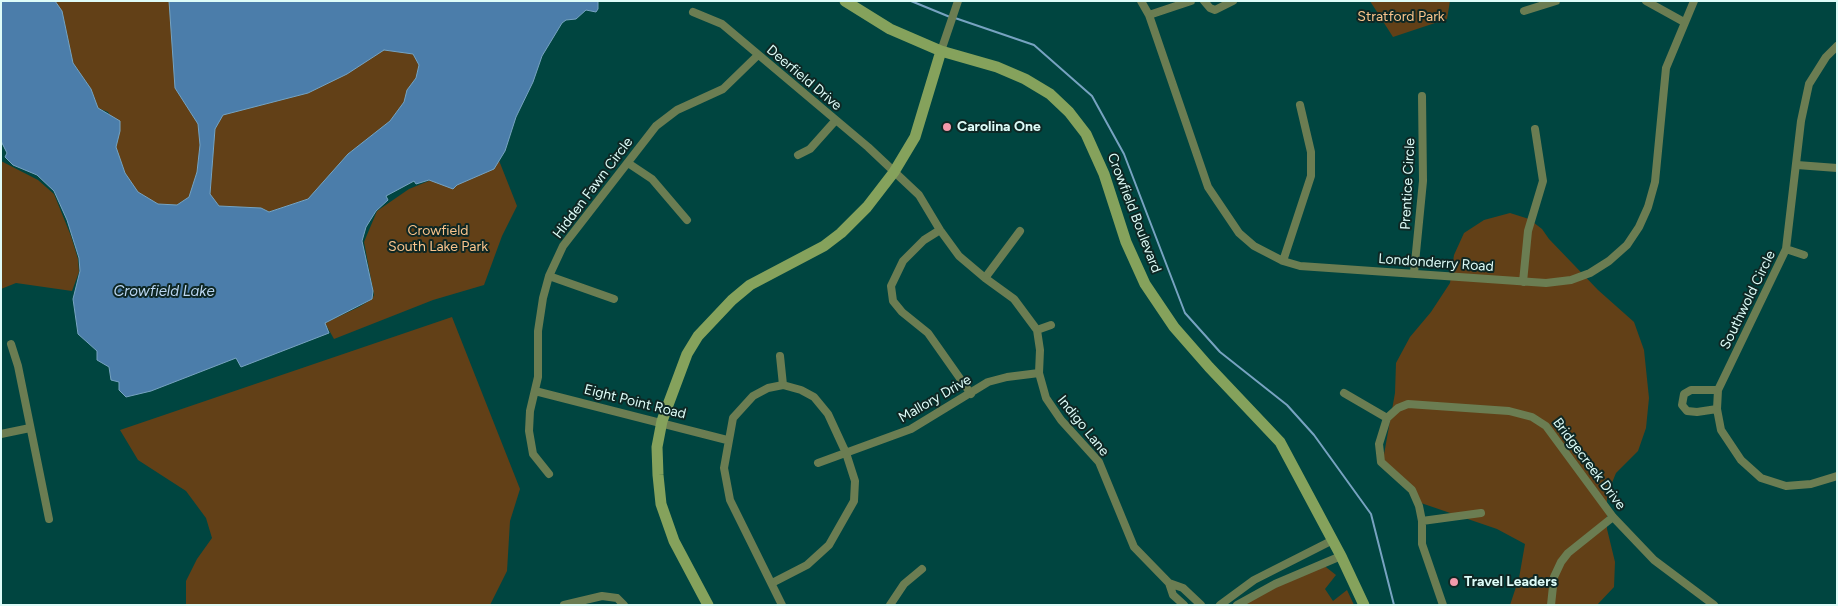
<!DOCTYPE html>
<html>
<head>
<meta charset="utf-8">
<style>
	body { margin:0 }
	#map { position:relative; width:1838px; height:606px; overflow:hidden; background:#004540; font-family:Figtree,sans-serif }
	canvas { display:block }
	.frame { position:absolute; inset:0; border:2px solid #defcf8; pointer-events:none }
</style>
</head>
<body>
<div id="map">
<canvas width="1838" height="606"></canvas>
<div class="frame"></div>
</div>
<script>
const context = document.querySelector('canvas').getContext('2d');
context.lineJoin = 'round';
function paint(path, color) {
  context.fillStyle = color;
  context.fill(path, 'evenodd');
}
function poly(rows) {
  const path = new Path2D();
  for (const r of rows) {
    path.moveTo(r[0], r[1]);
    for (let i = 2; i < r.length; i += 2) path.lineTo(r[i], r[i + 1]);
  }
  return path;
}
function trace(path, color, width, dash) {
  context.strokeStyle = color;
  context.lineWidth = width;
  context.lineCap = dash ? 'butt' : 'round';
  context.setLineDash(dash || []);
  context.stroke(path);
}
function label(font, color, halo, rows, align = 'center') {
  context.font = font + ' Figtree,sans-serif';
  context.lineWidth = 4;
  context.setLineDash([]);
  context.textBaseline = 'middle';
  context.strokeStyle = halo;
  context.fillStyle = color;
  for (const [text, x, y, turn = 0] of rows) {
    context.save();
    context.translate(x, y);
    context.rotate((+turn || 0) * Math.PI / 180);
    context.textAlign = isNaN(turn) ? turn : align;
    if (halo) context.strokeText(text, 0, 0);
    context.fillText(text, 0, 0);
    context.restore();
  }
}
paint(poly([
	[55,1,169,1,175,88,198,124,200,145,197,172,189,197,177,205,158,204,137,192,125,173,116,147,120,131,108,112,98,108,91,89,73,63,62,11],
	[1370,1,1450,1,1447,19,1393,37],
	[384,50,413,54,419,65,416,78,407,90,404,102,390,121,348,154,308,199,269,212,261,208,219,206,210,195,215,129,223,115,308,93],
	[498,158,517,206,502,236,484,285,433,300,334,339,325,323,359,307,372,299,374,295,364,242,377,211,409,189,436,178],
	[1,161,38,180,54,194,71,236,78,259,79,272,72,291,16,283,1,289],
	[1510,213,1529,219,1542,229,1549,239,1598,290,1634,322,1644,350,1649,398,1646,428,1638,451,1616,473,1607,495,1607,529,1615,562,1614,587,1597,605,1510,605,1519,578,1525,544,1497,529,1421,503,1383,460,1395,393,1396,363,1410,337,1431,312,1450,283,1454,255,1464,233,1484,220],
	[452,317,520,489,510,521,507,571,490,605,186,605,186,581,197,559,212,538,206,518,186,491,138,460,120,430],
	[1322,564,1336,575,1325,589,1333,601,1347,590,1354,605,1241,605]
]), '#624017');
const water = poly([
	[1,1,55,1,62,11,73,63,91,89,98,108,120,121,120,131,116,147,125,173,138,192,158,204,177,205,189,197,197,172,200,145,198,124,175,88,169,1,598,1,598,9,596,12,586,10,576,19,566,20,562,23,542,56,533,82,516,117,505,151,494,169,457,185,453,189,429,180,416,184,414,181,386,196,388,200,376,211,366,227,362,241,373,291,372,299,325,323,329,333,241,367,236,358,151,391,126,397,119,390,119,382,111,380,109,367,97,360,97,351,78,334,73,299,80,271,79,258,67,220,54,191,37,175,13,165,5,157,7,153,1,141,1,1],
	[384,50,413,54,419,65,416,78,407,90,404,102,390,121,348,154,308,199,269,212,261,208,219,206,210,194,215,129,223,115,308,93,347,74,384,50]
]);
paint(water, '#4b7daa');
trace(water, '#77a3c1', 1);
trace(poly([
	[911,1,950,17],
	[955,18,1034,45,1092,96,1124,154,1185,313,1220,352,1287,405,1314,435,1371,514,1394,605]
]), '#77a3c1', 2);
trace(poly([
	[1141,1,1149,15,1208,187,1239,233,1254,246,1283,261,1300,266,1546,283,1571,280,1590,273,1609,261,1627,245,1639,227,1648,207,1655,182,1666,68,1694,1],
	[1204,1,1210,8,1215,10,1233,1],
	[1646,1,1684,22],
	[1524,11,1556,1],
	[693,12,722,24,868,147,919,195,940,230,959,256,985,278,1014,299,1037,330,1040,350,1039,373,1046,398,1061,420,1099,462,1134,547,1169,583,1183,588,1201,605],
	[1149,15,1191,1],
	[1837,46,1826,57,1809,84,1801,121,1786,249,1718,390,1717,409,1721,430,1741,460,1761,478,1786,486,1811,484,1837,476],
	[941,51,958,1],
	[798,155,810,149,835,121],
	[628,163,652,179,687,220],
	[1797,165,1837,168],
	[940,230,924,240,903,261,891,286,893,301,902,312,928,333,971,394],
	[1786,249,1804,255],
	[1283,261,1311,176,1311,152,1300,105],
	[1414,273,1423,181,1422,96],
	[549,276,614,299],
	[985,278,1020,231],
	[1523,282,1528,231,1543,181,1535,129],
	[1037,330,1051,325],
	[11,344,18,366,49,519],
	[780,356,783,385],
	[535,391,727,440],
	[1344,393,1387,418],
	[1717,409,1697,412,1687,411,1682,405,1684,394,1691,390,1718,390],
	[1,434,30,428],
	[818,463,911,429,988,382,1007,377,1039,373],
	[549,474,533,454,529,431,530,411,538,377,538,331,543,298,549,276,563,246,656,126,677,110,723,89,758,55],
	[1422,521,1481,513],
	[772,583,807,565,829,545,854,501,855,481,846,453,828,414,814,397,801,390,783,385,768,388,753,396,733,418,724,468,730,500,782,605],
	[1169,583,1173,595,1184,605],
	[564,605,602,596,617,598,624,605],
	[890,605,904,584,922,569],
	[1220,605,1254,580,1333,540],
	[1237,605,1275,584,1341,556],
	[1443,605,1422,544,1422,521,1419,506,1412,490,1381,462,1379,444,1387,418,1398,408,1408,404,1509,411,1532,417,1546,426,1613,517,1654,560,1714,605],
	[1551,605,1554,577,1561,562,1568,553,1613,517]
]), '#6b7d52', 8);
trace(poly([
	[845,1,890,29,941,51,997,67,1025,79,1050,94,1069,112,1086,134,1104,174,1126,242,1145,284,1174,327,1209,367,1280,442,1341,556,1364,605],
	[708,605,674,541,661,504,658,475,657,447,662,421,687,354,698,336,732,300,750,285,824,246,841,233,867,207,894,172,915,137,941,51]
]), '#85a25c', 11);
for (const [x, y, r, color] of [
	[947,127,5,"#f39aab"],
	[1454,582,5,"#f39aab"]
]) {
  const dot = new Path2D();
  dot.arc(x, y, r, 0, 2 * Math.PI);
  context.fillStyle = color;
  context.fill(dot);
  trace(dot, '#0e2724', 2);
}
label('14px', '#fac48c', '#0e2724', [
	["Stratford Park",1401,17],
	["Crowfield",438,231],
	["South Lake Park",438,247]
]);
label('14px', '#defcf8', '#0e2724', [
	["Deerfield Drive",804,78,40],
	["Prentice Circle",1408,184,-87],
	["Hidden Fawn Circle",593,188,-53],
	["Crowfield Boulevard",1134,213,69],
	["Londonderry Road",1436,263,4],
	["Southwold Circle",1748,300,-64],
	["Mallory Drive",935,399,-30],
	["Eight Point Road",635,402,14],
	["Indigo Lane",1083,426,51],
	["Bridgecreek Drive",1589,464,53]
]);
label('bold 14px', '#defcf8', '#0e2724', [
	["Carolina One",957,127],
	["Travel Leaders",1464,582]
], 'left');
label('italic 15px', '#bbd6f1', '#0e2724', [
	["Crowfield Lake",164,292]
]);
</script>
</body>
</html>
